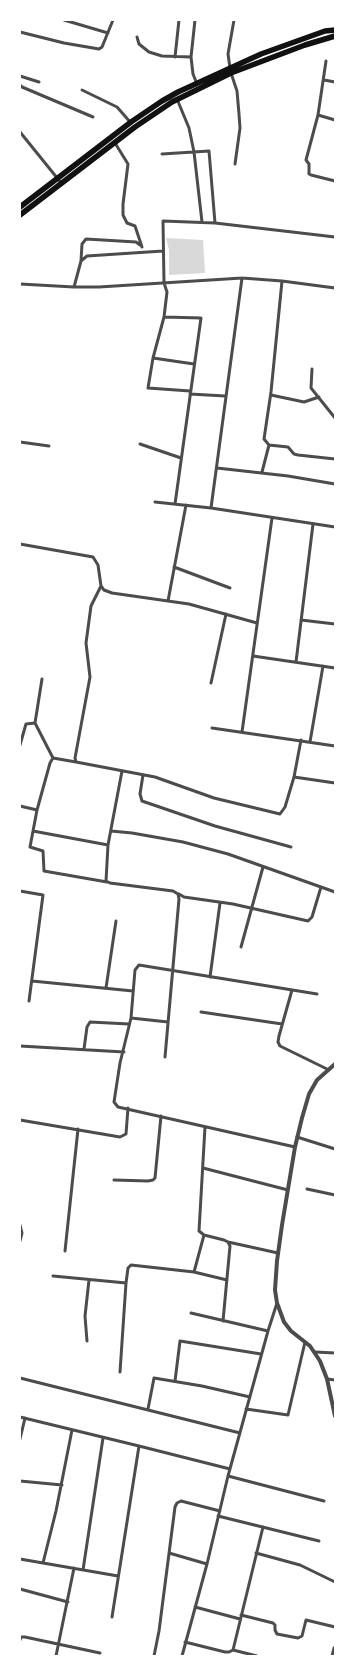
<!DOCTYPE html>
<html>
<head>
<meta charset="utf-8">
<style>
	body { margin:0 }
	#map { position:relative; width:355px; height:1676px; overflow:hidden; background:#fff; font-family:Cabin,sans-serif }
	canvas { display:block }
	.frame { position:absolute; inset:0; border:21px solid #fff; pointer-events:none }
</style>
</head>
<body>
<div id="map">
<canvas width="355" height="1676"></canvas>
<div class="frame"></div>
</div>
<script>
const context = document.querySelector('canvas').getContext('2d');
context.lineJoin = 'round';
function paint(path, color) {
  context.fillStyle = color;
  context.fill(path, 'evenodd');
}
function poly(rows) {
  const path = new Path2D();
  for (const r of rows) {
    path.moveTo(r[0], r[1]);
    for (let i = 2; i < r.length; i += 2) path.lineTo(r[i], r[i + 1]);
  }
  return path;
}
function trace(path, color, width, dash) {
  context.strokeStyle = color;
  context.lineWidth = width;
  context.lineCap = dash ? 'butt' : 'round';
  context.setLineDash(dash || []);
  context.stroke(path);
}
paint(poly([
	[166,238,203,240,205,273,169,275,169,250]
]), '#d9d9d9');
trace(poly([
	[64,20,108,33],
	[195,20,191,57,193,74,197,84],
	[20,32,64,43,99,49,102,47,113,20],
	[137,37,139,44,149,52,162,56,191,57],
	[175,57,179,20],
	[326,61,318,115,306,160,309,164,309,174,311,175,335,181],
	[230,68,228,54,234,20],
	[231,73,237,91,239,114,240,128,235,164],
	[20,76,39,82],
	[324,80,335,82],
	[20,85,22,87,93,117],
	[82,90,117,107,131,123],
	[177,99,189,128,194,152,202,222],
	[318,115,335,120],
	[20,132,62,184],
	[115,143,128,164,123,204,123,215,127,223,135,226,142,247],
	[162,154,209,151,215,223],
	[81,261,82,244,86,239,136,242,140,245],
	[282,281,271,392,264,439,269,445,288,447,294,454,298,455,335,459],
	[20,284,74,287,99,287,242,278,282,281,335,288],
	[74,287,81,261,87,256,163,251],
	[164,317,201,318,175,504],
	[153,358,194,364],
	[312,369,311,388,335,418],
	[190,391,148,388,153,358,164,317,167,292,164,283,163,221,215,223,335,237],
	[190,394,225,396],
	[271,395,304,402,319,397],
	[20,442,49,446],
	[140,444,181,458],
	[217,468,288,476,335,484],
	[262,472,269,445],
	[155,502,211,508,335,527],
	[211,508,242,278],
	[20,544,93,557,98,565,101,586,104,590,112,593,189,604,257,623],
	[174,567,230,588],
	[101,586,91,606,86,643,90,677,75,758,76,762,155,777,214,798,280,814,285,807,294,777,301,740],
	[168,601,186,505],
	[301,620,335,624],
	[253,656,335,668],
	[296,662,313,524],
	[42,679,35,723,53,758],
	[211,683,226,614],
	[212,728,335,746],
	[242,732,272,518],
	[310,742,323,666],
	[20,745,26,724,35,723],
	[122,771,108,845,106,881,110,883,173,891,178,894,179,899,165,1057],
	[143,775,140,794,142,801,215,826,291,847],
	[294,777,335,783],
	[20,806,37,810,50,763,53,758,76,762],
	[37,810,30,847,43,851,44,871,107,882],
	[33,831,108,845],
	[111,831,132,833,183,842,228,854,335,892],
	[20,891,43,895,29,1001],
	[179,894,184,897,233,904,308,921,312,917,321,887],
	[241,947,263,867],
	[210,977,220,903],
	[32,981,133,991],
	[106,988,116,921],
	[292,990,279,1036,278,1042,280,1046,327,1069],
	[201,1012,282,1024],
	[131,1018,168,1022],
	[20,1046,124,1052],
	[84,1049,87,1027,90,1022,129,1024],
	[20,1120,120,1137,126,1134,128,1108],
	[205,1127,199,1231,204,1235,224,1240,228,1242,230,1246,223,1321],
	[297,1137,335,1149],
	[295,1147,118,1107,114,1102,120,1063,131,1018,135,970,139,965,317,994],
	[203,1168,288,1190],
	[114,1180,148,1181,153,1180,155,1178,161,1116],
	[307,1189,335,1195],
	[20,1225,22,1233,20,1241],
	[228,1242,278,1253],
	[65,1251,78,1129],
	[194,1272,204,1235],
	[53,1276,126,1283],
	[191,1313,268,1331],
	[87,1341,85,1316,89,1280],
	[315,1352,335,1353],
	[120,1372,126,1283,128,1268,131,1265,194,1272,227,1280],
	[20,1378,240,1433],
	[327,1379,335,1380],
	[175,1381,180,1341,261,1354],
	[148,1409,154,1378,202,1386,250,1397],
	[246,1409,288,1415,305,1342],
	[20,1417,139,1446,230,1469],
	[20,1439,25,1418],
	[228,1476,324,1501],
	[20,1481,62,1485],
	[218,1516,319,1541],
	[169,1553,207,1564],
	[256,1553,300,1565,335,1582],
	[20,1559,118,1576],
	[43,1563,56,1511,72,1430],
	[83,1570,103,1438],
	[20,1589,68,1602],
	[195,1607,240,1619],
	[241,1615,273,1623,275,1625,275,1630,277,1634,298,1638,302,1636,306,1620,335,1627],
	[112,1617,139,1446],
	[20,1640,21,1637,25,1637,100,1653],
	[185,1642,225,1652,229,1652,233,1650,263,1527],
	[233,1650,257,1656],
	[56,1656,74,1568],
	[154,1656,159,1631,175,1507,177,1503,181,1501,220,1511],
	[182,1656,207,1564,228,1476,268,1331,277,1303],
	[332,1656,334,1648]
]), '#4c4c4c', 3);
trace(poly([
	[335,1064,317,1080,309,1094,302,1118,295,1147,282,1225,277,1261,275,1290,277,1303,284,1322,291,1331,310,1346,320,1361,327,1379,335,1416]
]), '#4c4c4c', 4);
trace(poly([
	[20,207,131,122,162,101,178,92,261,54,325,31,335,30],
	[20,215,135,127,172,102,231,73,305,45,335,36]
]), '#111', 5.5);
</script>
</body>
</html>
